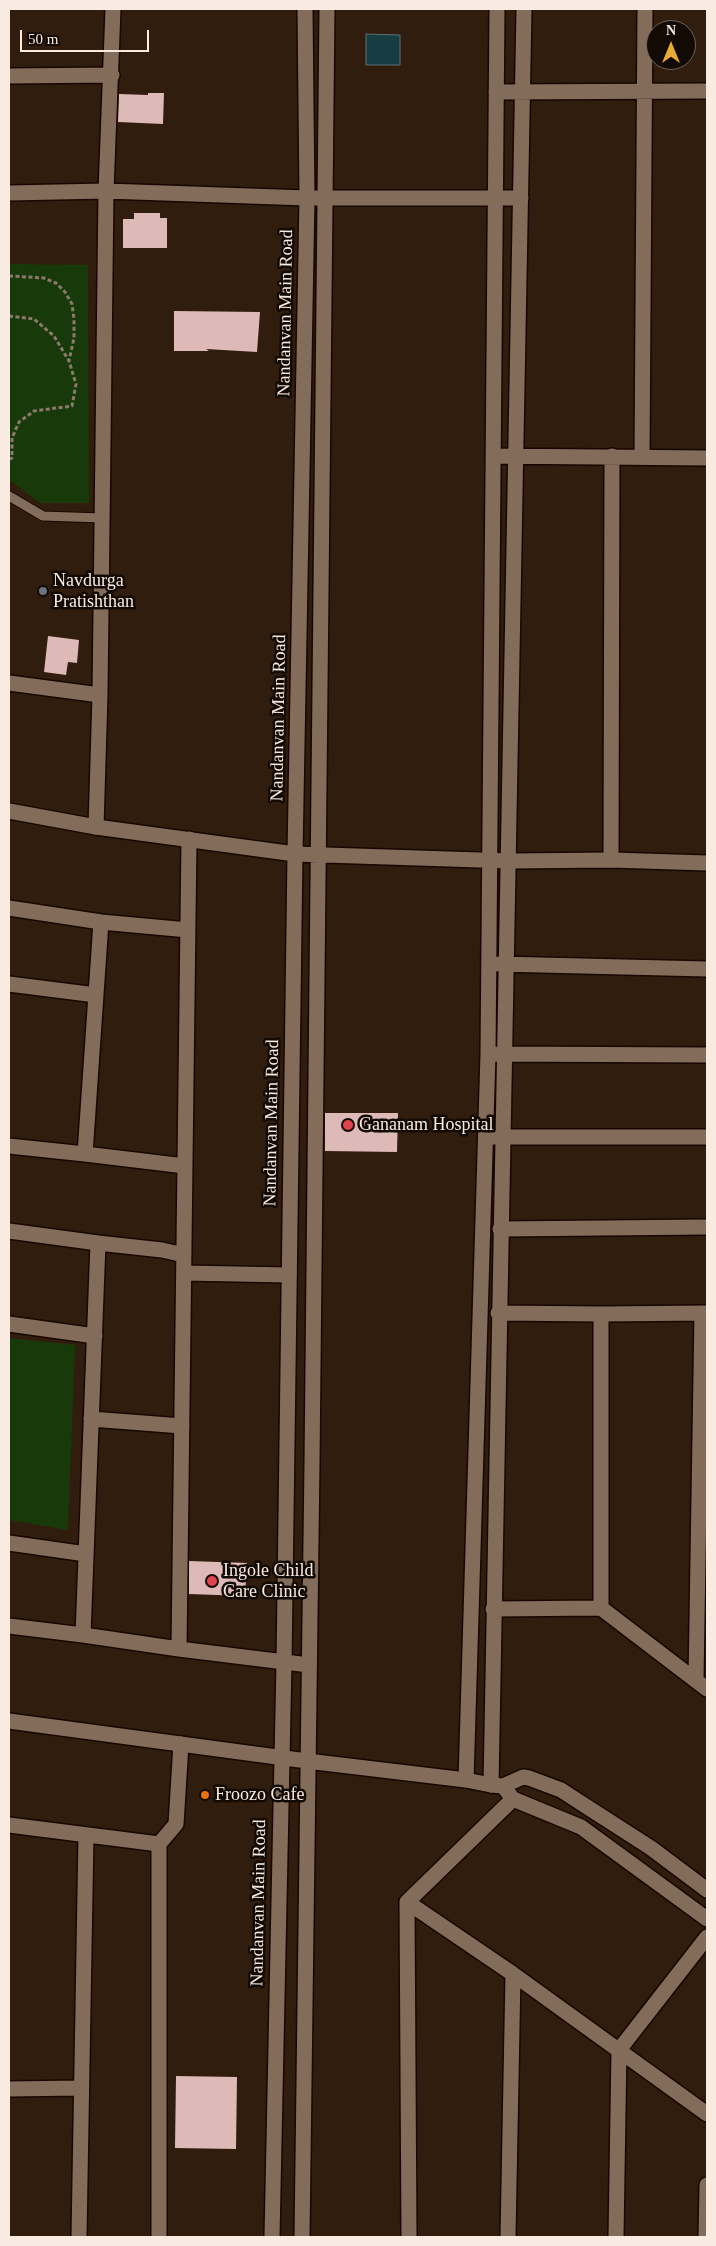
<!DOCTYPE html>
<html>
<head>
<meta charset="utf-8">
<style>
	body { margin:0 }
	#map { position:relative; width:716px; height:2246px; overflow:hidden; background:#311d0d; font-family:Georgia,serif }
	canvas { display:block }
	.frame { position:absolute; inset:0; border:10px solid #f9ebe1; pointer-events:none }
	.north { position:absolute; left:646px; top:20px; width:50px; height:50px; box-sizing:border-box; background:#120a04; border:1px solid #6e645c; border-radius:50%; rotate:0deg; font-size:14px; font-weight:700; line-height:20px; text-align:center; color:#f9ebe1 }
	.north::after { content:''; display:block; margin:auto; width:18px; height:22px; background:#e8ab37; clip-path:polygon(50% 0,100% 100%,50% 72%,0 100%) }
	.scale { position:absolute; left:20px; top:30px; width:129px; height:22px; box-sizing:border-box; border:2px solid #f9ebe1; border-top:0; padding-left:6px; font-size:15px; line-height:18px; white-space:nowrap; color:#f9ebe1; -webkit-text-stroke:4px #120a04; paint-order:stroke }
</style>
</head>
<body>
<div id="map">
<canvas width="716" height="2246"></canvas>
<div class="frame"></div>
<div class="north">N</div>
<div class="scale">50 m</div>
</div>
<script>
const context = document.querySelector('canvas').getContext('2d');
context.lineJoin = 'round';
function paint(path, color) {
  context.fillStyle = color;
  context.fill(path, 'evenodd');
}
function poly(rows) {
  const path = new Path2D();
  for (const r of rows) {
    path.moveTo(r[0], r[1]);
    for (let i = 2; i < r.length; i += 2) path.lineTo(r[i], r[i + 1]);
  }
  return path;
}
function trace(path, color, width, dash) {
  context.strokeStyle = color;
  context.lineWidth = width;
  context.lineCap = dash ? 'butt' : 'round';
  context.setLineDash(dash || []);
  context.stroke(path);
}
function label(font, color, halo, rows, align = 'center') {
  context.font = font + ' Georgia,serif';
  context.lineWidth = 5;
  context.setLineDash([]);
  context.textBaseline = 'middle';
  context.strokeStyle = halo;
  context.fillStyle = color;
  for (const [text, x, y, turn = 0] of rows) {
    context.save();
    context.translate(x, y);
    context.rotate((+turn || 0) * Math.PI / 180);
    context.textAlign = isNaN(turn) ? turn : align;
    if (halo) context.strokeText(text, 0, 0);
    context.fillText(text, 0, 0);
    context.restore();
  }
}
paint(poly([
	[9,264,88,265,89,503,40,503,9,480],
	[9,1338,75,1345,68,1530,9,1520]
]), '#183a0a');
const water = poly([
	[366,34,400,35,400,65,366,65,366,34]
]);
paint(water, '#173d42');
trace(water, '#5b7172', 1);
paint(poly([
	[148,93,164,93,163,124,118,122,119,94,148,95],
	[134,213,160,213,160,218,167,218,167,248,123,248,123,219,134,219],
	[174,311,260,312,257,352,206,349,209,351,174,351],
	[48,636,79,640,77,663,68,662,66,675,44,672],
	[325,1113,398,1113,397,1152,325,1151],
	[189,1561,247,1563,245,1596,189,1594],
	[176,2076,237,2077,236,2149,175,2148]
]), '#ddb9b7');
const lane = poly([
	[9,496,43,516,102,518]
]);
const street = poly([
	[9,76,112,75],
	[496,92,707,91],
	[9,193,106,191,307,198,521,198],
	[493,456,707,458],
	[642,457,645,9],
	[9,683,100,695,96,827],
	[100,695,106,191,113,9],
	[611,860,612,456],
	[9,908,101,922,85,1154,9,1146],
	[101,922,188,930],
	[499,964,707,969],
	[9,984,96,995],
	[495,1054,707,1055],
	[493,1137,707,1137],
	[85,1154,185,1166],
	[500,1229,707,1227],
	[9,1231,98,1243,83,1635,179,1649,189,839],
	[98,1243,162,1250,184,1255],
	[184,1273,289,1275],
	[498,1313,601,1314,707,1313],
	[9,1324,95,1336],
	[91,1419,182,1426],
	[9,1543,86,1554],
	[601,1608,707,1689],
	[493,1609,601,1608,601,1314],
	[9,1626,83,1635],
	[179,1649,309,1665],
	[696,1680,702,1313],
	[466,1780,488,1054,497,9],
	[491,1785,524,9],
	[513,1799,407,1902,513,1974,707,2114],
	[9,1825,159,1844,159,2237],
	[159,1844,176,1824,181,1744],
	[407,1902,409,2237],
	[9,2089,81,2088],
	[79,2237,86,1835],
	[508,2237,513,1974],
	[616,2237,619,2050,707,1937],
	[706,2237,707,2185]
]);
const secondary = poly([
	[9,811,96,827,295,854,510,861,611,860,707,863],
	[9,1721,307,1761,466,1780,491,1785,503,1786,523,1777,529,1778,561,1790,581,1803,651,1848,707,1890],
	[503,1786,513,1799,581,1827,707,1919],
	[272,2237,284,1663,295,854,307,198,305,9],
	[302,2237,312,1463,327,9]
]);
trace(lane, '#180700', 11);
trace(street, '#180700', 18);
trace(secondary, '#180700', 18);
trace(poly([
	[9,276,44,278,56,283,65,292,72,304,74,319,74,338,69,361],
	[9,316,34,319,54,336,69,361,76,384,72,406,34,411,19,422,12,438,12,458,9,459]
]), '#8b796c', 3, [4, 2.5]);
trace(lane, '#836c59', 9);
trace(street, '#836c59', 15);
trace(secondary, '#836c59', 15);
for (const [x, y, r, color] of [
	[43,591,5,"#6b7280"],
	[348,1125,6,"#e0444e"],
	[212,1581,6,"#e0444e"],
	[205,1795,5,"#e8710a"]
]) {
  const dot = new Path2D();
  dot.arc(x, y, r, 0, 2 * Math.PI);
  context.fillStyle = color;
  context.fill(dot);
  trace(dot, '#120a04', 2);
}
label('18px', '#f9ebe1', '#120a04', [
	["Nandanvan Main Road",286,313,-89],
	["Nandanvan Main Road",279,718,-89],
	["Nandanvan Main Road",272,1123,-89],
	["Nandanvan Main Road",259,1903,-89]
]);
label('18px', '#f9ebe1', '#120a04', [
	["Navdurga",53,581],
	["Pratishthan",53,602],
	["Gananam Hospital",359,1125],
	["Ingole Child",223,1571],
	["Care Clinic",223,1592],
	["Froozo Cafe",215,1795]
], 'left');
</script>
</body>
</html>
